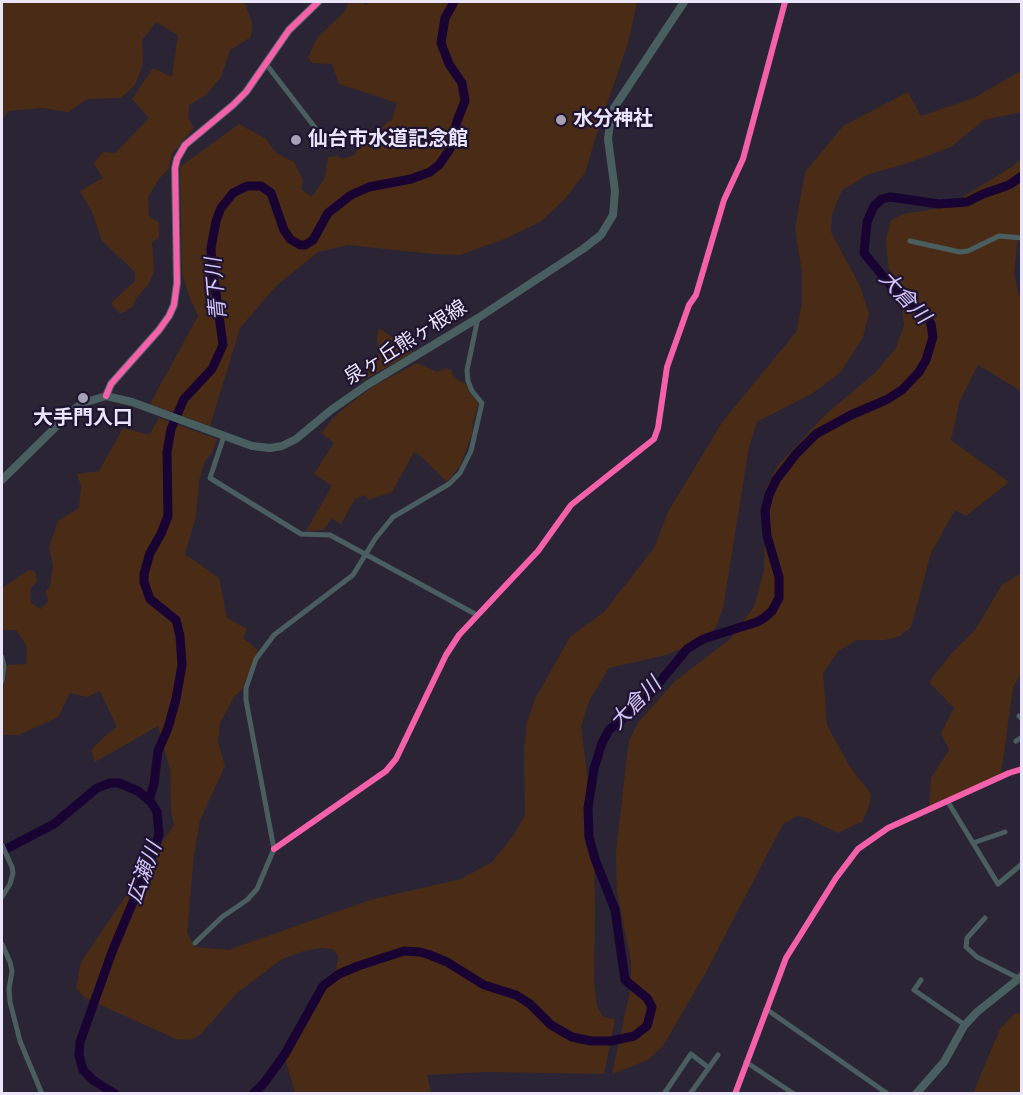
<!DOCTYPE html>
<html>
<head>
<meta charset="utf-8">
<style>
	body { margin:0 }
	#map { position:relative; width:1023px; height:1095px; overflow:hidden; background:#2a2435; font-family:"Space Grotesk",sans-serif }
	canvas { display:block }
	.frame { position:absolute; inset:0; border:3px solid #ebe5fa; pointer-events:none }
</style>
</head>
<body>
<div id="map">
<canvas width="1023" height="1095"></canvas>
<div class="frame"></div>
</div>
<script>
const context = document.querySelector('canvas').getContext('2d');
context.lineJoin = 'round';
function paint(path, color) {
  context.fillStyle = color;
  context.fill(path, 'evenodd');
}
function poly(rows) {
  const path = new Path2D();
  for (const r of rows) {
    path.moveTo(r[0], r[1]);
    for (let i = 2; i < r.length; i += 2) path.lineTo(r[i], r[i + 1]);
  }
  return path;
}
function trace(path, color, width, dash) {
  context.strokeStyle = color;
  context.lineWidth = width;
  context.lineCap = dash ? 'butt' : 'round';
  context.setLineDash(dash || []);
  context.stroke(path);
}
function label(font, color, halo, rows, align = 'center') {
  context.font = font + ' "Space Grotesk","Noto Sans JP",sans-serif';
  context.lineWidth = 4.5;
  context.setLineDash([]);
  context.textBaseline = 'middle';
  context.strokeStyle = halo;
  context.fillStyle = color;
  for (const [text, x, y, turn = 0] of rows) {
    context.save();
    context.translate(x, y);
    context.rotate((+turn || 0) * Math.PI / 180);
    context.textAlign = isNaN(turn) ? turn : align;
    if (halo) context.strokeText(text, 0, 0);
    context.fillText(text, 0, 0);
    context.restore();
  }
}
paint(poly([
	[2,2,244,2,252,22,251,37,230,50,221,77,206,95,189,105,188,118,194,128,172,154,169,168,159,179,148,197,149,217,159,222,159,237,152,242,154,272,148,285,137,297,132,307,120,314,111,303,135,281,135,272,102,241,93,214,80,191,103,178,94,163,103,152,115,153,149,118,132,99,153,68,172,77,178,35,156,22,142,40,143,64,135,85,121,98,87,99,68,112,42,108,8,111,2,120],
	[348,2,363,2,365,5,371,2,637,2,628,43,596,136,585,173,564,200,540,222,507,238,460,255,433,254,348,245,318,252,276,286,240,328,210,426,150,404,198,316,189,296,182,273,180,167,239,124,266,139,276,153,294,162,303,180,301,189,312,197,325,178,328,157,338,156,342,159,355,155,357,148,392,119,397,103,339,84,332,64,312,63,308,57,317,38,346,10],
	[1021,71,1021,112,984,120,951,147,905,164,869,174,842,190,832,214,831,232,860,286,869,314,863,337,841,372,813,393,757,422,749,447,723,608,716,627,703,640,666,655,609,668,590,699,581,726,590,800,594,863,595,912,594,981,597,1006,603,1017,615,1019,604,1074,486,1072,427,1075,431,1093,295,1093,284,1054,297,1024,335,972,339,957,333,949,321,948,304,951,282,959,237,993,200,1035,190,1040,176,1039,85,998,76,988,81,962,174,825,171,810,170,769,158,726,95,762,91,750,105,736,117,727,100,691,87,697,70,693,58,717,19,735,2,735,2,686,6,678,7,665,26,664,27,646,16,630,2,630,2,588,29,570,35,572,37,581,30,590,31,603,41,609,49,600,45,593,50,586,53,565,49,547,58,521,79,508,81,486,77,474,99,471,123,428,149,435,159,418,217,439,212,453,205,461,199,481,196,516,185,554,219,578,227,618,247,629,243,638,258,650,242,689,234,697,220,723,218,742,225,766,200,820,194,855,187,933,195,947,228,950,370,900,461,879,492,862,513,836,525,815,524,750,527,722,535,699,570,637,604,612,654,548,668,512,723,421,797,331,802,301,802,271,795,229,805,172,843,126,908,92,921,116,974,98],
	[1021,158,1021,235,1018,235,1014,274,1019,296,1021,298,1021,391,978,365,960,400,951,440,1009,482,966,516,955,510,931,553,911,627,900,636,885,640,857,640,838,651,823,673,827,725,850,767,871,794,869,806,863,821,838,833,807,818,797,816,783,824,706,972,663,1046,648,1060,612,1074,631,987,631,961,617,892,616,851,629,740,638,723,674,682,730,639,754,607,764,570,765,538,764,513,766,488,778,465,825,415,875,373,896,348,904,325,901,294,888,266,886,239,891,220,903,214,946,207,1015,165],
	[379,328,413,352,361,382,380,352,377,339],
	[417,363,437,372,447,368,452,371,454,378,466,384,469,392,479,403,473,421,472,434,460,466,447,482,421,456,414,452,392,492,368,500,366,495,355,499,341,524,332,518,323,530,306,531,332,486,314,474,334,443,321,433,333,418,353,401,374,386],
	[1021,573,1021,674,1013,687,1001,774,929,807,931,778,949,750,941,733,954,708,929,682,951,654,975,630,1002,585],
	[1021,1013,1021,1093,973,1093,1000,1029,1014,1014]
]), '#4a2c16');
trace(poly([
	[149,800,154,784,158,751,168,728,176,699,182,665,180,636,176,620,150,599,144,582,144,574,150,553,161,534,168,516,167,452,171,429,184,399,212,369,223,345,212,264,211,248,216,221,221,208,233,193,247,186,261,186,271,193,284,230,290,239,300,245,305,245,313,240,328,213,351,195,369,187,411,179,430,172,439,165,450,149,457,121,465,101,462,83,449,64,441,43,445,18,454,2],
	[2,851,54,824,97,788,110,783,119,783,138,791,151,802,157,812,159,834,153,854,112,952,80,1042,79,1055,83,1070,93,1080,115,1094],
	[253,1094,264,1083,285,1054,323,986,339,974,358,966,404,951,420,952,430,955,447,962,484,985,516,995,530,1004,551,1025,572,1037,591,1041,611,1041,634,1036,647,1026,652,1007,647,998,625,980,615,910,595,859,589,837,588,808,594,769,602,743,609,730,644,701,687,649,703,639,757,622,764,618,772,611,779,598,779,577,767,536,765,511,769,495,776,480,796,454,816,434,851,415,886,400,902,390,919,372,926,360,933,337,931,324,925,314,895,291,864,253,867,222,874,206,882,199,890,197,939,204,967,202,983,194,1009,185,1022,176]
]), '#190333', 9);
trace(poly([
	[266,64,320,134,330,139],
	[910,241,960,252,968,251,999,236,1022,238],
	[224,436,210,478,301,534,330,535,477,615],
	[2,657,4,667,2,681],
	[1019,716,1022,719],
	[1016,741,1022,737],
	[948,802,998,884,1022,864],
	[973,843,1005,832],
	[2,845,12,867,13,873,10,884,2,897],
	[274,849,386,771,396,759,446,655,459,635,538,551,571,505,654,439,658,428,667,367,689,305,696,295,724,200,743,159,785,2],
	[985,918,967,938,966,947,977,957,1018,978],
	[195,943,222,917,247,900,257,889,274,849,246,700,246,688,256,659,274,635,353,575,375,539,393,517,449,484,460,473,471,451,482,403,472,391,468,381,467,370,478,318],
	[2,944,10,962,12,971,9,989,10,1002,20,1041,42,1094],
	[921,980,914,990,965,1025],
	[766,1009,888,1094],
	[746,1062,794,1094],
	[664,1094,691,1054,709,1068],
	[690,1094,718,1055],
	[735,1094,786,958,836,878,858,849,888,828,1009,773,1022,769]
]), '#4a5e5f', 5);
trace(poly([
	[106,396,111,384,159,330,169,316,174,305,177,283,175,168,177,159,185,145,233,105,246,92,289,30,318,2],
	[2,480,73,410,83,403,106,396,132,402,252,446,270,448,282,446,296,439,331,410,367,385,478,318,583,249,601,235,613,215,615,191,608,139,610,123,614,108,684,2],
	[916,1094,944,1062,964,1026,977,1012,1022,976]
]), '#495f5f', 8);
trace(poly([
	[106,396,111,384,159,330,169,316,174,305,177,283,175,168,177,159,185,145,233,105,246,92,289,30,318,2],
	[274,849,386,771,396,759,446,655,459,635,538,551,571,505,654,439,658,428,667,367,689,305,696,295,724,200,743,159,785,2],
	[735,1094,786,958,836,878,858,849,888,828,1009,773,1022,769]
]), '#f560ab', 6);
for (const [x, y, r, color] of [
	[561,120,6,"#a7a1b5"],
	[296,140,6,"#a7a1b5"],
	[83,398,6,"#a7a1b5"]
]) {
  const dot = new Path2D();
  dot.arc(x, y, r, 0, 2 * Math.PI);
  context.fillStyle = color;
  context.fill(dot);
  trace(dot, '#1e1431', 2);
}
label('bold 20px', '#ebe5fa', '#1e1431', [
	["水分神社",573,120],
	["仙台市水道記念館",308,140],
	["大手門入口",83,419,"center"]
], 'left');
label('20px', '#ebe5fa', '#1e1431', [
	["泉ヶ丘熊ヶ根線",406,343,-32]
]);
label('italic 21px', '#d4c5fc', '#1e1431', [
	["青下川",217,289,-95],
	["大倉川",904,298,47],
	["大倉川",636,704,-46],
	["広瀬川",145,873,-70]
]);
</script>
</body>
</html>
